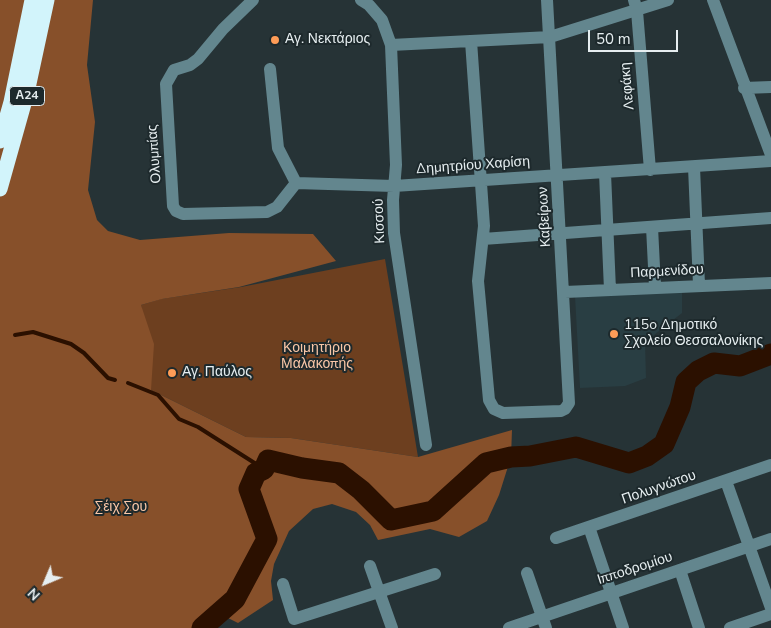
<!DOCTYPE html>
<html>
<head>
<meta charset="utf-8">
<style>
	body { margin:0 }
	#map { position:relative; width:771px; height:628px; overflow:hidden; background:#263336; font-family:"Nunito Sans",sans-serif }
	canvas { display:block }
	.north { position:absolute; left:20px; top:558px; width:50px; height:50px; -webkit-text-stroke:4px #1d292c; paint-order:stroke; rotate:225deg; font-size:14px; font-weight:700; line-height:20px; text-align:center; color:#e6eef0 }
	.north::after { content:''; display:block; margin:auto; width:18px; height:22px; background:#e6eef0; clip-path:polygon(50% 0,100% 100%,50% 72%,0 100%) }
	.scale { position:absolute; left:588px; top:30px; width:90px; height:22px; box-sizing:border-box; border:2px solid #e6eef0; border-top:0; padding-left:6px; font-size:15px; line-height:18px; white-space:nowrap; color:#e6eef0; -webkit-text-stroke:4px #1d292c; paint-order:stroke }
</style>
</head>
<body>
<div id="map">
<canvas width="771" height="628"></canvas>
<div class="north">N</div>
<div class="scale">50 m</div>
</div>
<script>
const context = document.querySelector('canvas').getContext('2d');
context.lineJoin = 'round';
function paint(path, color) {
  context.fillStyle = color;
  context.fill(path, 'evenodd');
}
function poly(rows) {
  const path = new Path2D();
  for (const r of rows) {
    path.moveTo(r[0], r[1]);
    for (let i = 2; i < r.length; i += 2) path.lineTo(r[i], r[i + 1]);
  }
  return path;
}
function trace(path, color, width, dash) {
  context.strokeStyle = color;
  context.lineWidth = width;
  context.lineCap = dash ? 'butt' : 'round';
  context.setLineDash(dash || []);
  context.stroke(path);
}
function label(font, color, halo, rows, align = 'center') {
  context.font = font + ' "Nunito Sans",sans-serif';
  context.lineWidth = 4;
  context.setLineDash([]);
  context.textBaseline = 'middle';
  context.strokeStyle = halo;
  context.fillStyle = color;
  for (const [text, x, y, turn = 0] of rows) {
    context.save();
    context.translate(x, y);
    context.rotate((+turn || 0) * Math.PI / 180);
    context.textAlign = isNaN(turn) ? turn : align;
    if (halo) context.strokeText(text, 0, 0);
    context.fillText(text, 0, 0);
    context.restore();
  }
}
paint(poly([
	[682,291,682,313,645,342,646,378,625,386,580,388,575,296]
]), '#293e43');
paint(poly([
	[385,259,418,457,291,438,246,437,151,390,141,305,161,299,241,287]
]), '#6d3f1f');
paint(poly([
	[0,0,93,0,87,65,95,122,88,190,97,220,108,231,140,240,229,233,313,234,336,261,239,287,162,299,141,305,154,344,151,390,246,437,291,438,418,457,512,430,511,457,499,495,487,521,459,537,430,529,378,540,370,525,356,512,332,504,313,509,289,531,274,564,271,581,273,600,238,623,226,617,200,622,204,628,0,628]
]), '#87502a');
trace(poly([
	[15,335,33,332,71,344,84,353,108,378,115,380],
	[128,383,158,395,179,419,198,427,264,469]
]), '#2b1000', 4);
trace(poly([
	[202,628,235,599,267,539,249,489,256,473,264,469,268,460,302,468,339,473,361,490,391,520,433,511,486,463,511,457,530,456,576,447,629,463,647,456,664,444,680,407,686,382,698,371,714,363,740,366,771,354]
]), '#2b1000', 21);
trace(poly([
	[253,0,223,29,198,59,190,65,174,70,166,84,173,206,176,211,183,214,267,212,277,207,296,183],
	[361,0,369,5,382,20,391,45,396,165,393,200,394,233,426,445],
	[634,0,637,11,650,170],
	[713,0,771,155],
	[471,41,484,226,478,281,489,400,494,409,503,413,561,411,565,409,569,403,547,0],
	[391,45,550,37,668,0],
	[270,69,278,148,296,183,394,186,771,161],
	[744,88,771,87],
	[694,167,699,285],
	[605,173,610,290],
	[652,227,655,287],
	[483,239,771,218],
	[565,292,771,283],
	[726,481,771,608],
	[589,527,623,628],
	[556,538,771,465],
	[370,566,392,628],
	[680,570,699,628],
	[527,573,546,628],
	[283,584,294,619,435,574],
	[509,628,771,539],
	[730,628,771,614]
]), '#63868e', 12);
trace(poly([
	[0,141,11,102,32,0],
	[0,189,27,93,47,0]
]), '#d2f4fb', 15);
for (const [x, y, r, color] of [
	[275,40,5,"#fe9c57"],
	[614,334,5,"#fe9c57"],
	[172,373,5,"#fe9c57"]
]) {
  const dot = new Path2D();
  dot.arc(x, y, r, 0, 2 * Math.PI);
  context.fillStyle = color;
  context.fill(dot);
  trace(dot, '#1d292c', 2);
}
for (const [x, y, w] of [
	[27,96,35]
]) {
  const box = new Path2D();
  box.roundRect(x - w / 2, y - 9.5, w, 19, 4);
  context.fillStyle = '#1d292c';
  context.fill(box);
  trace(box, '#e6eef0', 1);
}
label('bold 12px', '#e6eef0', null, [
	["Α24",27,96]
]);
label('14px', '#e6eef0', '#1d292c', [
	["Αγ. Νεκτάριος",285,40],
	["115o Δημοτικό",624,326],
	["Σχολείο Θεσσαλονίκης",624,342],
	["Αγ. Παύλος",182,373]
], 'left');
label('14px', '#e6eef0', '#1d292c', [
	["Λεφάκη",628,86,-95],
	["Ολυμπίας",155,154,-94],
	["Δημητρίου Χαρίση",473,166,-4],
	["Καβείρων",545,217,-93],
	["Κισσού",380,221,-92],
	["Παρμενίδου",667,272,-3],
	["Πολυγνώτου",659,488,-19],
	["Ιπποδρομίου",635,569,-18]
]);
label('14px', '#fac7a7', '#1d292c', [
	["Κοιμητήριο",317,349],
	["Μαλακοπής",317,365],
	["Σέιχ Σου",121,508]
]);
</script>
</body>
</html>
